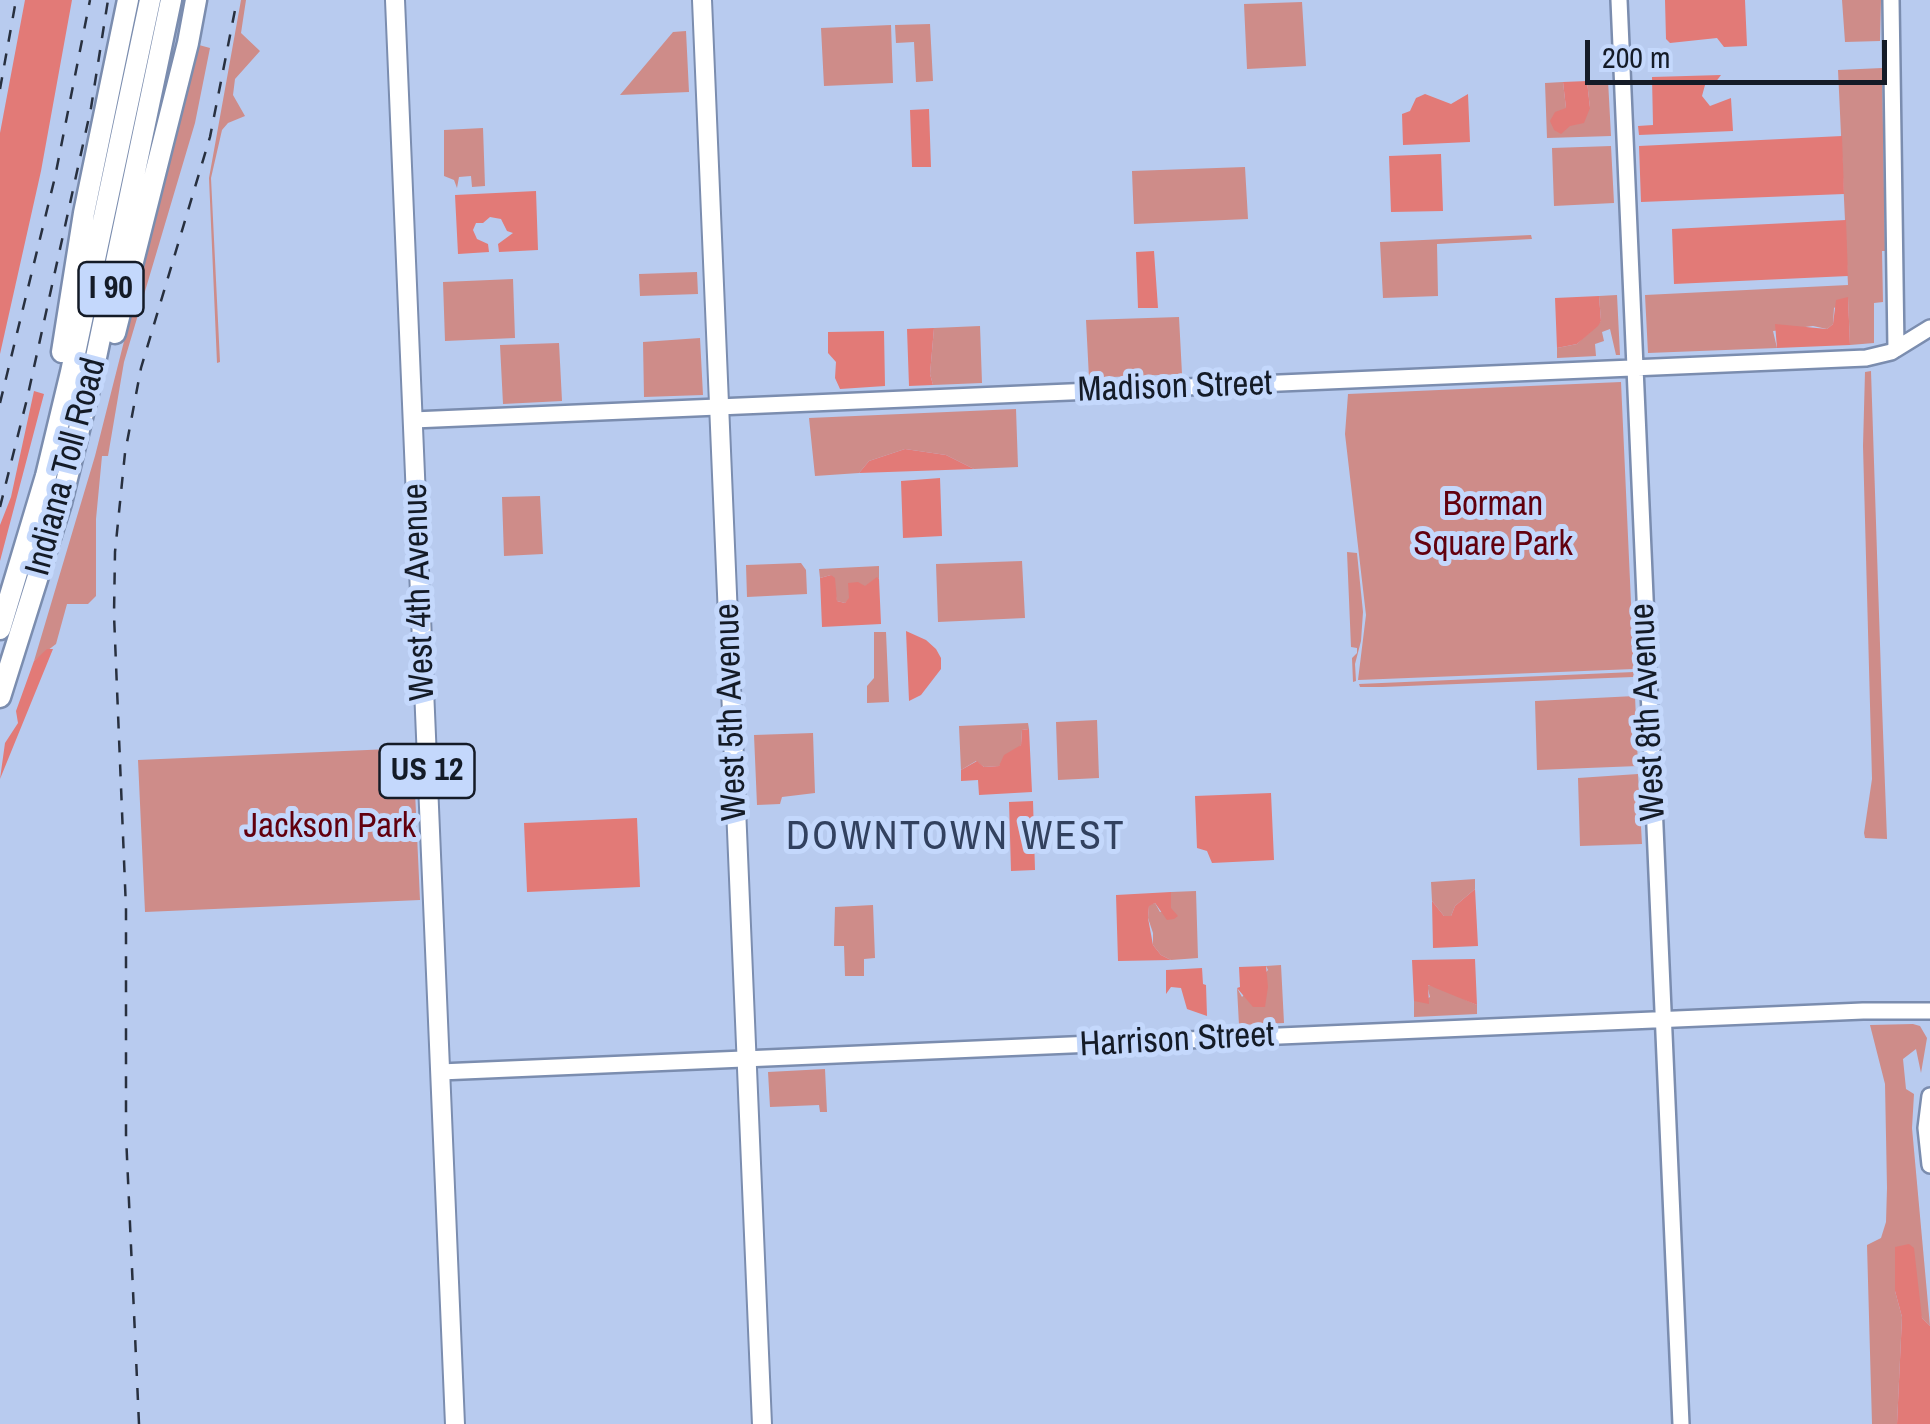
<!DOCTYPE html>
<html>
<head>
<meta charset="utf-8">
<style>
	body { margin:0 }
	#map { position:relative; width:1930px; height:1424px; overflow:hidden; background:#b8cbef; font-family:"Archivo Narrow",sans-serif }
	canvas { display:block }
	.scale { position:absolute; left:1585px; top:40px; width:302px; height:45px; box-sizing:border-box; border:5px solid #141b27; border-top:0; padding-left:12px; font-size:30px; line-height:35px; white-space:nowrap; color:#141b27; -webkit-text-stroke:8px #c4d8fc; paint-order:stroke }
</style>
</head>
<body>
<div id="map">
<canvas width="1930" height="1424"></canvas>
<div class="scale">200 m</div>
</div>
<script>
const context = document.querySelector('canvas').getContext('2d');
context.lineJoin = 'round';
function paint(path, color) {
  context.fillStyle = color;
  context.fill(path, 'evenodd');
}
function poly(rows) {
  const path = new Path2D();
  for (const r of rows) {
    path.moveTo(r[0], r[1]);
    for (let i = 2; i < r.length; i += 2) path.lineTo(r[i], r[i + 1]);
  }
  return path;
}
function trace(path, color, width, dash) {
  context.strokeStyle = color;
  context.lineWidth = width;
  context.lineCap = dash ? 'butt' : 'round';
  context.setLineDash(dash || []);
  context.stroke(path);
}
function label(font, color, halo, rows, align = 'center') {
  context.font = font + ' "Archivo Narrow",sans-serif';
  context.lineWidth = 10;
  context.setLineDash([]);
  context.textBaseline = 'middle';
  context.strokeStyle = halo;
  context.fillStyle = color;
  for (const [text, x, y, turn = 0] of rows) {
    context.save();
    context.translate(x, y);
    context.rotate((+turn || 0) * Math.PI / 180);
    context.textAlign = isNaN(turn) ? turn : align;
    if (halo) context.strokeText(text, 0, 0);
    context.fillText(text, 0, 0);
    context.restore();
  }
}
paint(poly([
	[241,0,246,0,241,33,260,51,235,79,233,95,245,116,228,123,222,130,211,178,220,362,217,363,209,178],
	[1842,0,1881,0,1880,41,1845,42],
	[1302,2,1306,66,1247,69,1244,4],
	[930,24,933,81,916,82,914,42,896,43,895,25],
	[891,25,893,83,824,86,821,28],
	[686,31,689,92,620,95,673,32],
	[199,45,210,48,195,123,124,362,108,456,102,456,96,519,96,596,88,604,67,604,56,644,34,661,95,456],
	[1882,68,1885,251,1882,251,1883,302,1874,303,1874,343,1850,345,1848,298,1834,308,1833,324,1827,329,1813,326,1773,331,1777,348,1648,353,1645,295,1848,285,1838,70],
	[1608,80,1611,136,1547,138,1545,83,1563,82,1566,108,1590,108,1587,81],
	[483,128,485,186,472,187,471,176,459,177,457,188,454,180,444,176,444,130],
	[1611,146,1614,203,1554,206,1552,148],
	[1245,167,1248,219,1134,224,1132,171],
	[1531,235,1532,239,1437,244,1438,296,1383,298,1380,242],
	[697,272,698,294,640,296,639,274],
	[513,279,515,338,445,341,443,282],
	[1617,295,1620,355,1616,355,1610,329,1602,332,1604,341,1595,344,1596,356,1557,358,1557,348,1577,344,1601,321,1599,296],
	[1179,317,1182,374,1089,378,1086,320],
	[980,326,982,383,933,385,930,374,934,328],
	[700,338,703,395,644,397,643,342],
	[559,343,562,401,503,404,500,345],
	[1871,371,1882,705,1887,839,1865,838,1864,833,1872,779,1863,446,1865,372],
	[1621,382,1634,669,1358,680,1366,615,1345,434,1348,394],
	[1016,409,1018,467,974,469,946,455,905,449,869,461,859,473,815,476,809,418],
	[540,496,543,554,504,556,502,497],
	[1347,552,1357,553,1363,612,1361,641,1355,664,1356,681,1353,682,1352,658,1357,653,1357,648,1351,647],
	[1022,561,1025,618,938,622,936,564],
	[801,563,806,570,807,594,747,597,746,565],
	[879,566,879,579,877,578,845,603,837,601,831,575,820,578,819,569],
	[874,632,886,632,889,702,867,703,867,686,874,678],
	[1634,672,1633,677,1382,687,1360,687,1359,684],
	[1635,696,1638,766,1537,770,1535,701],
	[1097,720,1099,778,1058,780,1056,722],
	[1028,723,1029,729,1022,730,1021,745,999,766,984,767,976,761,961,770,959,726],
	[813,733,815,793,782,797,780,804,757,805,754,735],
	[413,748,420,900,145,912,138,760],
	[1638,774,1642,844,1580,846,1578,778],
	[1475,879,1475,889,1455,906,1451,916,1444,916,1432,901,1431,882],
	[1196,891,1198,958,1171,960,1161,955,1153,945,1153,933,1148,918,1149,905,1155,903,1160,912,1171,908,1171,892],
	[873,905,875,958,864,959,864,976,845,976,844,946,834,946,835,907],
	[1281,965,1284,1023,1239,1025,1237,988,1242,997,1268,970,1266,966],
	[1427,985,1440,988,1477,1005,1477,1014,1414,1017,1414,1001,1423,1001,1430,997],
	[1913,1024,1920,1026,1927,1038,1921,1073,1916,1049,1903,1059,1906,1089,1914,1094,1912,1128,1930,1326,1922,1318,1895,1247,1895,1291,1902,1317,1897,1424,1872,1424,1867,1245,1881,1238,1886,1222,1887,1188,1885,1084,1870,1025],
	[825,1069,827,1112,820,1112,819,1105,770,1107,768,1072]
]), '#ce8c89');
paint(poly([
	[25,0,72,0,41,171,0,354,0,133],
	[1665,0,1745,0,1747,46,1724,47,1717,38,1670,43,1666,39],
	[1721,75,1715,83,1705,85,1702,96,1710,106,1731,98,1733,131,1639,135,1638,126,1653,125,1652,77],
	[1587,81,1590,108,1584,123,1570,126,1561,134,1554,130,1550,121,1555,112,1566,108,1563,82],
	[1425,94,1451,104,1468,94,1470,142,1403,145,1402,114,1410,111,1416,98],
	[929,109,931,167,912,167,910,110],
	[1842,136,1844,194,1641,202,1639,146],
	[1441,154,1443,211,1391,212,1389,156],
	[536,191,538,250,499,252,498,244,513,233,507,231,501,219,490,217,483,223,476,223,473,230,477,239,488,244,489,252,458,254,455,195],
	[1846,220,1848,276,1674,284,1672,229],
	[1154,251,1158,308,1138,308,1136,252],
	[1599,296,1601,321,1598,326,1577,344,1557,348,1555,298],
	[1848,297,1850,345,1777,348,1775,324,1827,329,1833,324,1836,300],
	[934,328,930,374,933,385,909,386,907,329],
	[884,331,885,386,840,389,835,378,836,362,828,353,828,332],
	[34,391,44,394,0,561,0,525,11,497],
	[905,449,946,455,974,469,859,473,869,461],
	[940,478,942,536,903,538,901,481],
	[831,575,835,578,837,601,845,603,849,598,848,583,858,582,865,586,877,577,879,579,881,624,822,627,820,578],
	[906,631,926,640,936,649,941,658,941,669,921,695,909,701],
	[47,649,53,649,0,779,5,743,18,723,16,711,34,661],
	[1029,729,1032,792,979,795,978,780,961,781,961,770,977,761,984,767,999,766,1004,755,1021,745,1022,730],
	[1271,793,1274,860,1212,863,1207,851,1197,848,1195,796],
	[1033,801,1035,870,1011,871,1009,802],
	[637,818,640,887,527,892,524,823],
	[1475,889,1478,946,1433,948,1432,901,1444,916,1451,916,1455,906],
	[1171,892,1171,908,1178,916,1174,919,1167,920,1155,903,1149,906,1148,918,1153,945,1161,955,1171,960,1118,961,1116,895],
	[1475,959,1477,1005,1428,985,1429,1004,1414,1001,1412,960],
	[1266,966,1268,987,1265,1007,1253,1007,1237,988,1240,987,1239,967],
	[1202,968,1203,984,1206,985,1207,1016,1187,1009,1181,988,1171,987,1166,994,1166,970],
	[1909,1244,1914,1248,1922,1318,1930,1326,1930,1424,1897,1424,1902,1317,1895,1291,1895,1247]
]), '#e27a77');
const secondary = poly([
	[1619,0,1681,1424],
	[1891,0,1896,349],
	[413,420,1866,358,1891,352,1930,328],
	[440,1072,1863,1011,1930,1011],
	[1930,1096,1926,1128,1930,1165]
]);
const primary = poly([
	[395,0,455,1424],
	[702,0,762,1424]
]);
const highway = poly([
	[115,333,188,43,196,0],
	[62,352,84,213,128,0],
	[0,629,46,476,71,372,150,0],
	[0,697,61,503,91,381,171,0]
]);
trace(secondary, '#7b8daf', 20);
trace(primary, '#7b8daf', 22);
trace(highway, '#7b8daf', 25);
trace(secondary, '#fff', 15);
trace(primary, '#fff', 18);
trace(highway, '#fff', 20);
trace(poly([
	[0,89,16,0],
	[0,403,55,177,90,0],
	[0,507,27,399,91,108,108,0],
	[139,1424,126,1135,126,909,114,615,115,552,125,453,141,368,210,137,237,0]
]), '#28303f', 2.5, [12, 12]);
for (const [x, y, w] of [
	[111,289,65],
	[427,771,95]
]) {
  const box = new Path2D();
  box.roundRect(x - w / 2, y - 27, w, 54, 8);
  context.fillStyle = '#c4d8fc';
  context.fill(box);
  trace(box, '#141b27', 2.5);
}
label('bold 32px', '#141b27', null, [
	["I 90",111,289],
	["US 12",427,771]
]);
label('35px', '#141b27', '#c4d8fc', [
	["Madison Street",1175,388,-2],
	["Indiana Toll Road",67,467,-75],
	["West 4th Avenue",420,592,-92],
	["West 5th Avenue",732,712,-92],
	["West 8th Avenue",1649,712,-93],
	["Harrison Street",1177,1041,-3]
]);
label('35px', '#62000e', '#c4d8fc', [
	["Borman",1493,506],
	["Square Park",1493,546],
	["Jackson Park",330,828]
]);
context.letterSpacing = '2.5px';
label('40px', '#32415f', '#c4d8fc', [
	["DOWNTOWN WEST",956,838]
]);
context.letterSpacing = '0px';
</script>
</body>
</html>
